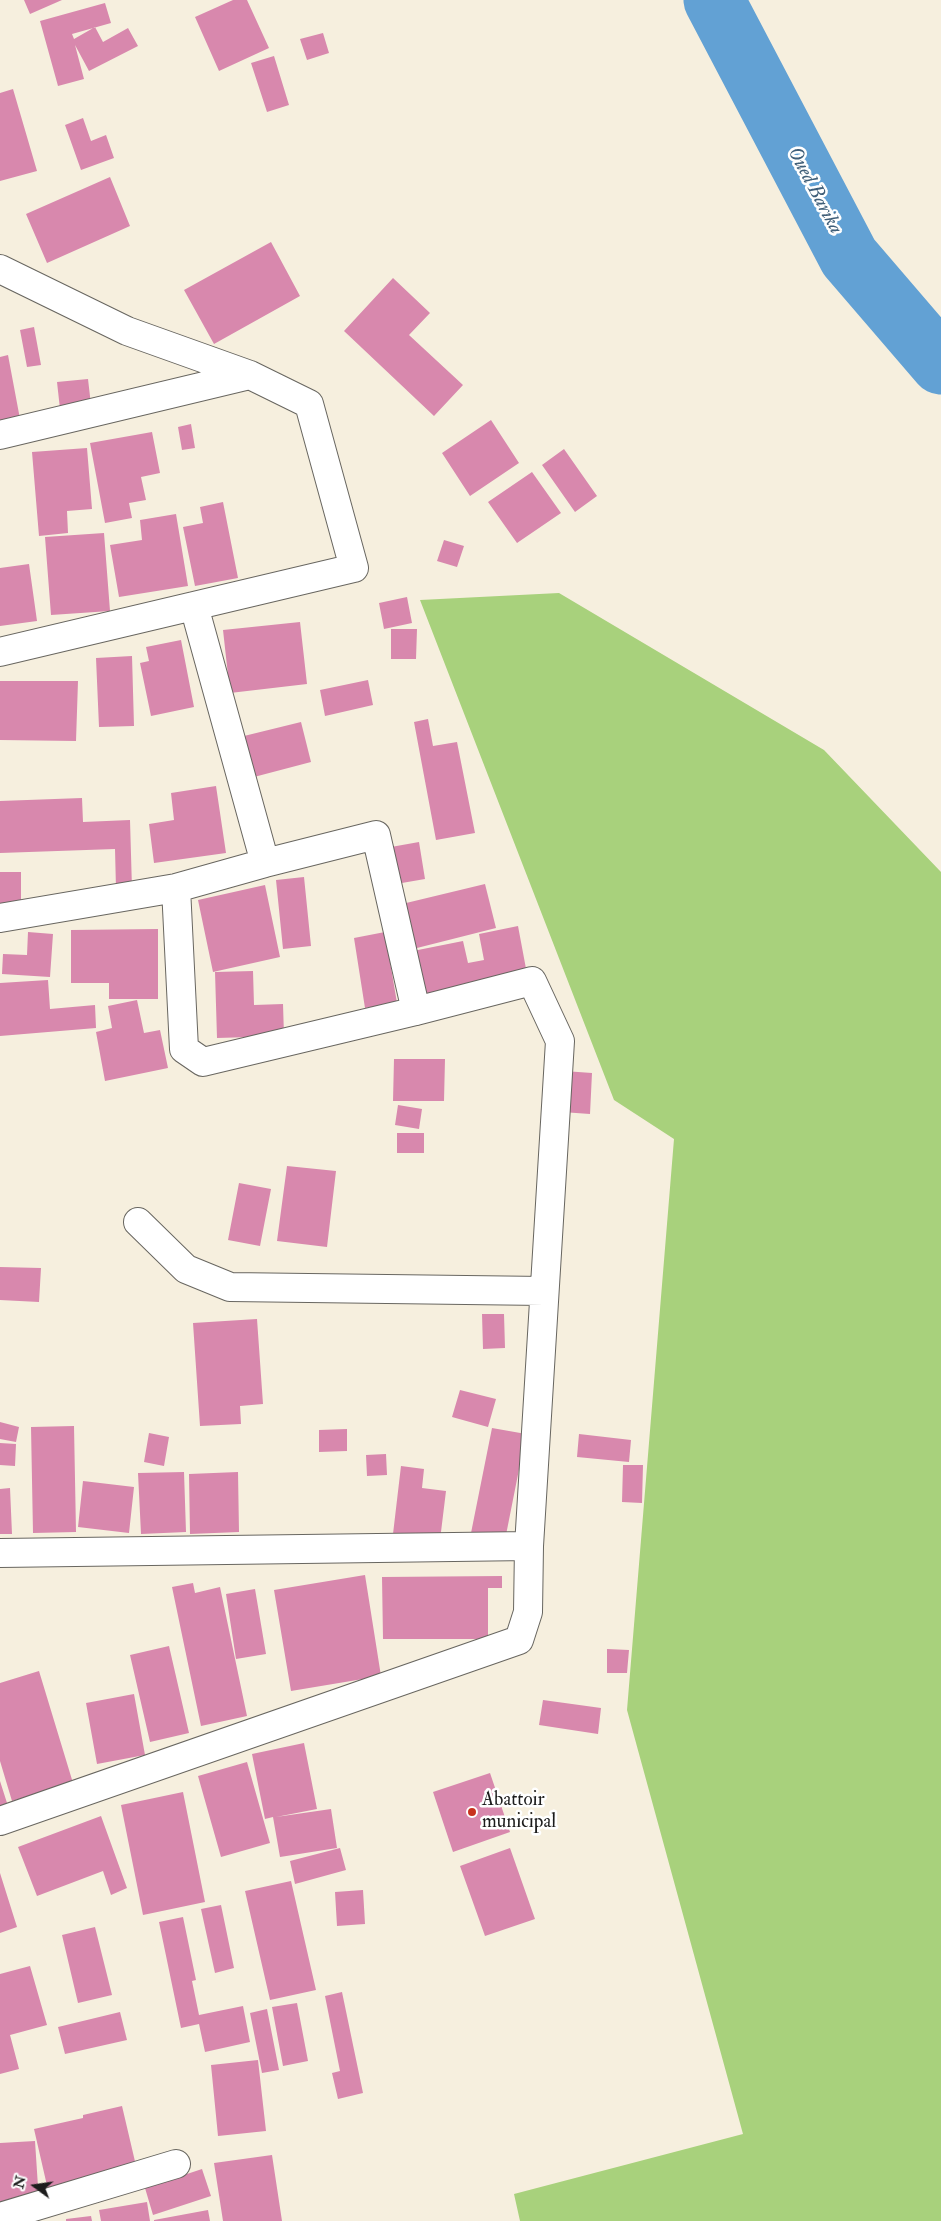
<!DOCTYPE html>
<html>
<head>
<meta charset="utf-8">
<style>
	body { margin:0 }
	#map { position:relative; width:941px; height:2221px; overflow:hidden; background:#f6efde; font-family:"IM FELL Double Pica",serif }
	canvas { display:block }
	.north { position:absolute; left:10px; top:2161px; width:50px; height:50px; -webkit-text-stroke:4px #fff; paint-order:stroke; rotate:284deg; font-size:14px; font-weight:700; line-height:20px; text-align:center; color:#1c1c1c }
	.north::after { content:''; display:block; margin:auto; width:18px; height:22px; background:#1c1c1c; clip-path:polygon(50% 0,100% 100%,50% 72%,0 100%) }
</style>
</head>
<body>
<div id="map">
<canvas width="941" height="2221"></canvas>
<div class="north">N</div>
</div>
<script>
const context = document.querySelector('canvas').getContext('2d');
context.lineJoin = 'round';
function paint(path, color) {
  context.fillStyle = color;
  context.fill(path, 'evenodd');
}
function poly(rows) {
  const path = new Path2D();
  for (const r of rows) {
    path.moveTo(r[0], r[1]);
    for (let i = 2; i < r.length; i += 2) path.lineTo(r[i], r[i + 1]);
  }
  return path;
}
function trace(path, color, width, dash) {
  context.strokeStyle = color;
  context.lineWidth = width;
  context.lineCap = dash ? 'butt' : 'round';
  context.setLineDash(dash || []);
  context.stroke(path);
}
function label(font, color, halo, rows, align = 'center') {
  context.font = font + ' "IM FELL Double Pica",serif';
  context.lineWidth = 5;
  context.setLineDash([]);
  context.textBaseline = 'middle';
  context.strokeStyle = halo;
  context.fillStyle = color;
  for (const [text, x, y, turn = 0] of rows) {
    context.save();
    context.translate(x, y);
    context.rotate((+turn || 0) * Math.PI / 180);
    context.textAlign = isNaN(turn) ? turn : align;
    if (halo) context.strokeText(text, 0, 0);
    context.fillText(text, 0, 0);
    context.restore();
  }
}
paint(poly([
	[559,593,824,750,941,872,941,2221,520,2221,514,2194,743,2134,627,1710,674,1139,614,1100,420,600]
]), '#a8d17c');
trace(poly([
	[714,0,849,257,941,364]
]), '#62a1d4', 61);
paint(poly([
	[24,0,62,0,30,14],
	[233,0,247,0,269,48,219,71,195,17],
	[105,3,111,23,72,34,74,39,95,27,103,42,128,28,138,46,89,71,75,45,84,79,58,86,40,21],
	[323,33,329,53,307,60,300,39],
	[274,56,289,105,267,112,251,63],
	[13,89,37,171,0,181,0,93],
	[83,118,91,141,106,135,114,158,81,170,65,125],
	[110,177,130,226,47,263,26,214],
	[271,242,300,296,214,344,184,290],
	[393,278,430,313,409,335,463,385,434,416,344,331],
	[34,327,41,365,27,367,20,330],
	[8,355,20,419,0,423,0,357],
	[88,379,91,405,60,409,57,382],
	[491,420,519,463,470,496,442,453],
	[191,424,195,448,182,450,178,427],
	[152,432,160,473,141,477,146,500,129,503,132,518,105,523,90,443],
	[87,448,92,509,67,511,68,533,39,536,32,452],
	[564,449,597,496,575,512,542,465],
	[532,472,561,513,517,543,488,502],
	[223,502,238,578,195,586,183,527,203,523,200,507],
	[176,514,188,586,119,597,110,545,142,540,140,520],
	[104,533,110,611,51,615,45,537],
	[444,540,464,546,457,567,437,561],
	[29,564,37,621,0,626,0,568],
	[407,597,412,623,384,629,379,603],
	[300,622,307,684,230,693,223,630],
	[391,629,417,629,416,659,391,659],
	[181,640,194,707,151,716,140,663,149,661,146,647],
	[132,656,134,726,99,727,96,658],
	[368,680,373,705,325,716,320,690],
	[0,681,78,681,76,741,0,740],
	[428,719,433,746,457,742,475,833,436,840,414,722],
	[301,722,311,762,254,777,244,736],
	[216,786,226,853,154,863,149,824,174,820,171,793],
	[82,798,83,822,130,820,132,889,116,889,115,849,0,853,0,801],
	[419,842,425,879,396,884,391,847],
	[0,872,21,872,21,903,0,903],
	[304,877,311,946,283,949,276,880],
	[485,884,496,928,413,949,402,904],
	[265,885,280,957,213,972,198,900],
	[518,926,527,974,422,996,413,951,463,941,468,963,484,960,479,934],
	[158,929,158,999,109,999,109,983,71,983,71,930],
	[28,932,53,934,50,977,2,974,3,954,27,955],
	[385,932,397,1003,365,1008,354,938],
	[253,971,254,1005,283,1004,284,1036,217,1038,215,972],
	[48,980,50,1009,95,1005,96,1028,0,1036,0,983],
	[137,1000,144,1033,160,1030,168,1068,105,1081,96,1032,112,1028,108,1006],
	[394,1059,445,1059,444,1101,393,1101],
	[564,1071,592,1073,590,1114,562,1112],
	[398,1105,422,1109,419,1129,395,1125],
	[397,1133,424,1133,424,1153,397,1153],
	[287,1166,336,1171,327,1247,277,1241],
	[239,1183,271,1189,260,1246,228,1240],
	[0,1267,41,1268,39,1302,0,1300],
	[482,1314,504,1314,505,1348,483,1349],
	[257,1319,263,1404,240,1406,241,1424,200,1426,193,1323],
	[460,1390,496,1399,488,1427,452,1417],
	[0,1422,19,1427,16,1442,0,1439],
	[74,1426,76,1532,33,1533,31,1427],
	[492,1428,526,1434,505,1540,471,1533],
	[347,1429,347,1451,319,1452,319,1430],
	[149,1433,169,1437,164,1466,144,1462],
	[579,1434,631,1440,629,1462,577,1457],
	[0,1443,16,1444,15,1466,0,1465],
	[386,1454,387,1475,367,1476,366,1455],
	[623,1465,643,1465,642,1503,622,1502],
	[401,1466,424,1469,422,1488,446,1491,440,1540,393,1534],
	[184,1472,186,1532,141,1534,138,1473],
	[238,1472,239,1532,190,1534,189,1474],
	[83,1481,134,1487,129,1533,78,1527],
	[10,1488,12,1534,0,1534,0,1489],
	[365,1575,381,1676,291,1691,274,1590],
	[502,1576,502,1588,488,1588,488,1639,383,1639,382,1577],
	[193,1583,195,1593,220,1587,247,1716,201,1726,172,1587],
	[255,1589,266,1654,236,1659,226,1594],
	[169,1646,189,1733,150,1742,130,1655],
	[607,1649,629,1650,627,1673,607,1673],
	[39,1671,73,1783,12,1801,0,1761,0,1683],
	[134,1694,145,1755,97,1764,86,1703],
	[543,1700,601,1708,598,1734,539,1725],
	[304,1743,317,1809,276,1817,331,1809,337,1848,280,1857,273,1817,265,1819,252,1754],
	[247,1762,270,1843,221,1857,198,1776],
	[490,1773,510,1832,453,1852,433,1792],
	[0,1781,7,1803,0,1806],
	[183,1792,205,1902,143,1915,121,1805],
	[101,1816,127,1888,111,1895,103,1871,37,1896,18,1847],
	[340,1848,346,1870,295,1884,290,1861],
	[510,1848,535,1919,485,1936,460,1866],
	[0,1873,17,1927,0,1933],
	[291,1881,316,1990,270,2000,245,1891],
	[363,1890,365,1924,337,1926,335,1892],
	[221,1905,234,1968,215,1973,201,1909],
	[183,1917,196,1980,192,1981,199,2015,243,2006,250,2042,205,2052,199,2024,181,2028,159,1922],
	[95,1927,112,1995,78,2003,62,1935],
	[30,1966,47,2025,10,2035,19,2069,0,2074,0,1974],
	[342,1992,363,2093,338,2099,332,2073,340,2071,325,1996],
	[297,2003,308,2061,283,2066,272,2007],
	[267,2009,279,2070,262,2073,250,2013],
	[120,2012,127,2040,65,2054,58,2027],
	[258,2060,266,2131,218,2136,211,2065],
	[122,2106,137,2170,48,2190,34,2129,83,2118,83,2115],
	[35,2141,39,2202,0,2204,0,2143],
	[272,2155,282,2221,223,2221,214,2163],
	[202,2169,211,2196,153,2215,145,2188],
	[147,2202,150,2221,101,2221,99,2210],
	[208,2210,210,2221,154,2221,154,2220],
	[91,2216,92,2221,66,2221,66,2219]
]), '#d888ad');
const minor = poly([
	[0,269,127,331,250,375,309,404,354,568,0,652],
	[0,435,250,375],
	[194,606,265,863,376,835,416,1011,532,981,560,1041,529,1546],
	[176,888,184,1049,203,1062,416,1011],
	[0,918,176,888,265,863],
	[138,1222,186,1269,230,1287,544,1291],
	[0,1553,529,1546,528,1612,519,1640,0,1821],
	[0,2217,176,2164]
]);
trace(minor, '#686660', 30);
trace(minor, '#fff', 28);
for (const [x, y, r, color] of [
	[472,1812,5,"#c8321e"]
]) {
  const dot = new Path2D();
  dot.arc(x, y, r, 0, 2 * Math.PI);
  context.fillStyle = color;
  context.fill(dot);
  trace(dot, '#fff', 2);
}
label('19px', '#1c1c1c', '#fff', [
	["Abattoir",482,1801],
	["municipal",482,1823]
], 'left');
label('italic 20px', '#3f5e78', '#fff', [
	["Oued Barika",814,191,62]
]);
</script>
</body>
</html>
